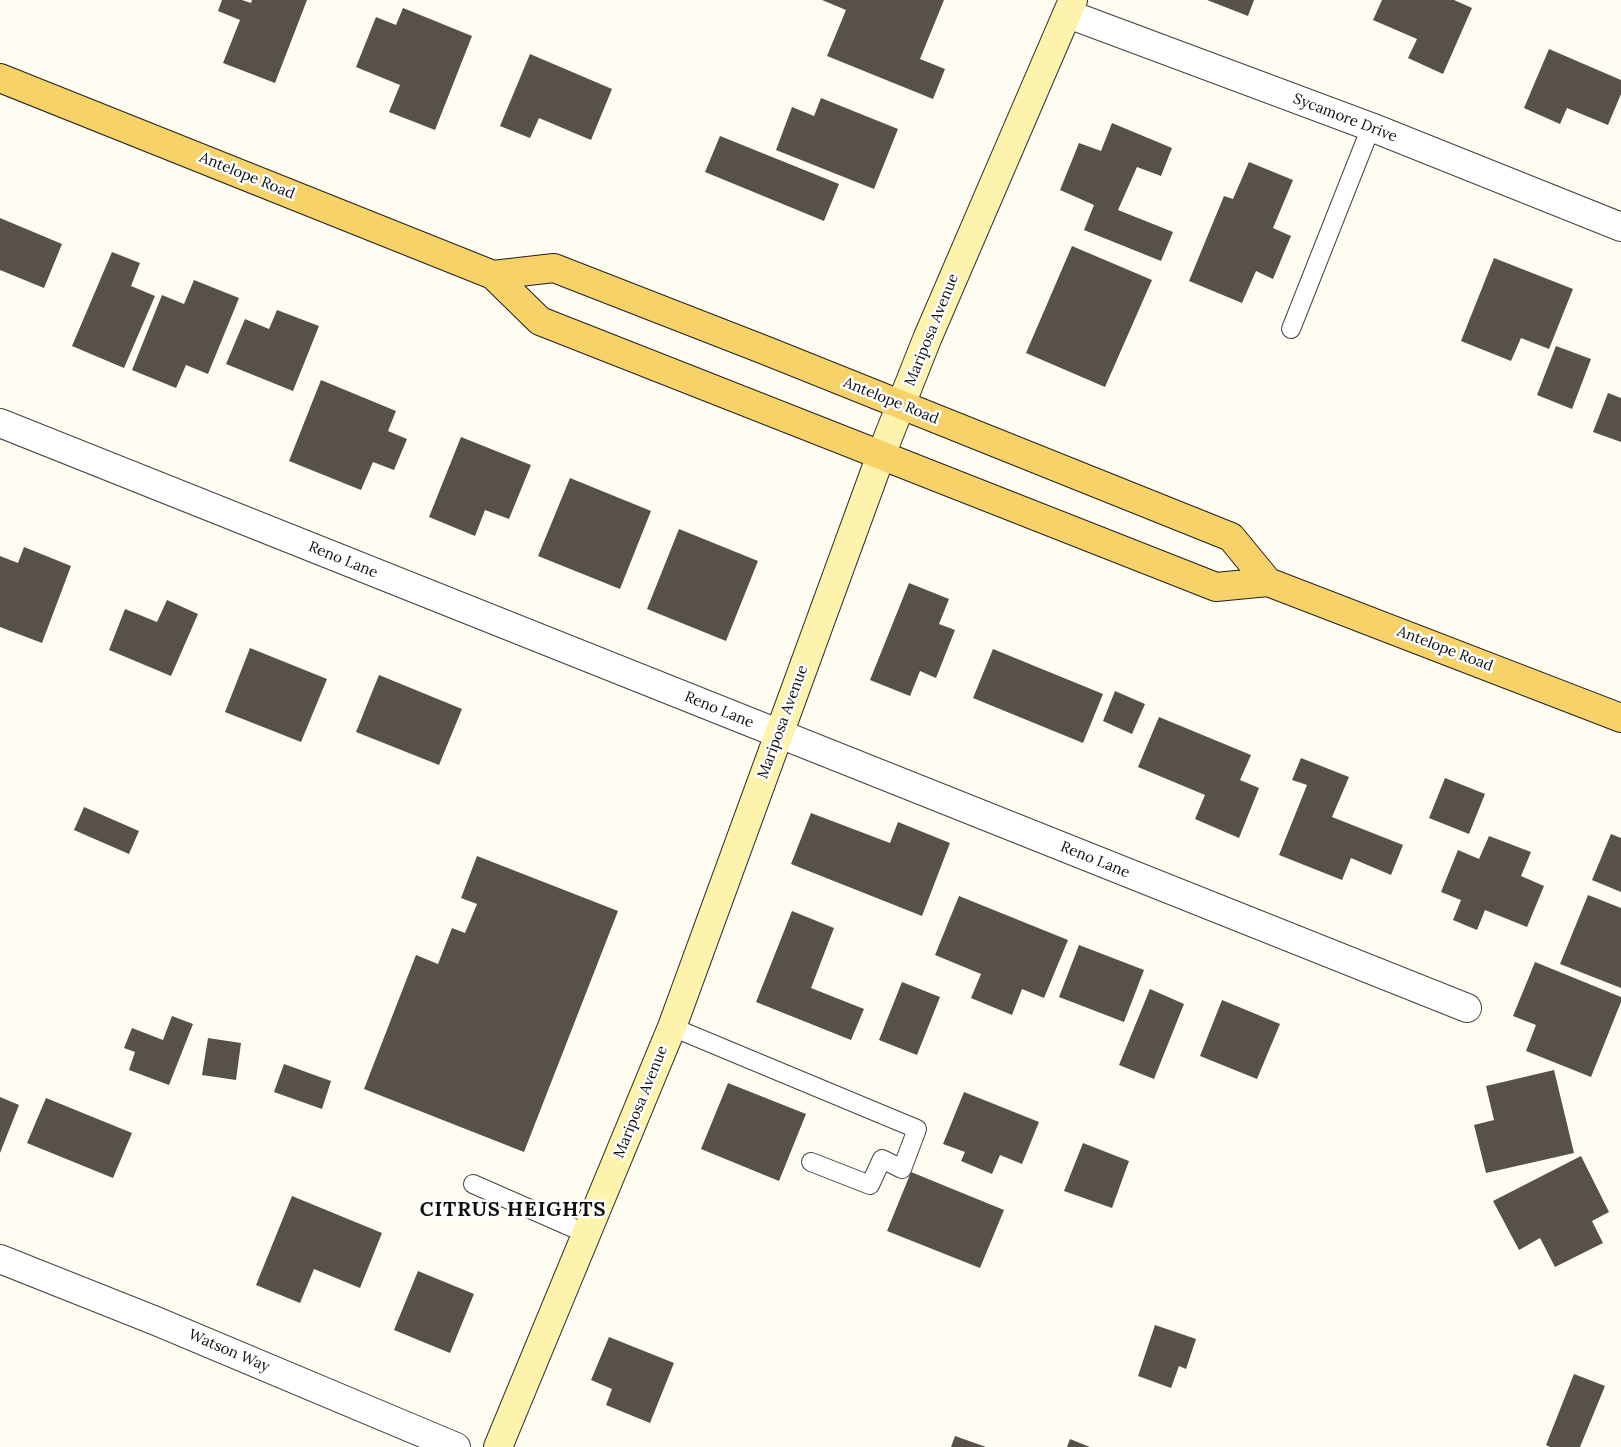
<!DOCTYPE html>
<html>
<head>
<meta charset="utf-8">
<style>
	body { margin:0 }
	canvas { display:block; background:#fffcf2 }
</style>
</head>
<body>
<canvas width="1621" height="1447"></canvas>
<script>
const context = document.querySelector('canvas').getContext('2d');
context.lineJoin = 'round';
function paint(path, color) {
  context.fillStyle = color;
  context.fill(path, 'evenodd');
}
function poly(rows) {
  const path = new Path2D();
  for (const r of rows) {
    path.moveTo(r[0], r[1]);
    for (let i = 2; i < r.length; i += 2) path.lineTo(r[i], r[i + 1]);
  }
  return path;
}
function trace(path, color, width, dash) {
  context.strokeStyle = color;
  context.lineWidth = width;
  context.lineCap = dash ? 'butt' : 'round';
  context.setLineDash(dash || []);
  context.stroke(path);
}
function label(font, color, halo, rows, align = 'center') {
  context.font = font + ' Lora,serif';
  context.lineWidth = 5;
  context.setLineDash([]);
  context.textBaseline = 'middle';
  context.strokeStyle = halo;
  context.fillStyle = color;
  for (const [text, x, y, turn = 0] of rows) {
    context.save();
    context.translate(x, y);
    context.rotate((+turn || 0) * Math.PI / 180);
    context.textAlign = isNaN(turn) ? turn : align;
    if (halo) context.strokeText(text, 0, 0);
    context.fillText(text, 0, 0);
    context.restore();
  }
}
paint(poly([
	[222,0,242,0,251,3,252,0,307,0,275,83,223,63,240,20,218,11],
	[822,0,944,0,920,59,945,69,933,99,827,56,846,10],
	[1207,0,1254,0,1248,16],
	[1382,0,1454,0,1472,8,1443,74,1408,58,1417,39,1373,20],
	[403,8,472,36,435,130,389,112,400,85,356,67,376,17,396,25],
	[1549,49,1621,80,1621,94,1608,125,1567,108,1560,124,1524,108],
	[530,54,612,89,591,140,539,118,530,138,500,126],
	[821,98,898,129,874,189,776,150,792,107,814,116],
	[1112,123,1172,148,1161,176,1137,167,1118,210,1173,232,1161,261,1084,230,1094,205,1060,190,1079,143,1101,151],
	[720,136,839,184,824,221,705,172],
	[1249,162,1293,180,1273,228,1291,236,1273,279,1256,271,1242,303,1189,281,1224,196,1233,199],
	[0,218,62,244,44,288,0,270],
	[1072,246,1152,280,1105,387,1026,353],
	[112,252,140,263,131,286,155,296,124,368,72,346],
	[1494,258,1573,289,1549,349,1521,338,1511,361,1461,341],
	[194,280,239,298,208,374,186,365,176,388,132,370,162,295,184,304],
	[277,310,319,326,293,391,226,364,245,319,269,329],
	[1556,346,1591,359,1572,409,1537,395],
	[321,380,396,411,388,431,407,439,394,470,373,462,361,490,289,461],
	[1608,393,1621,398,1621,442,1593,432],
	[461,437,531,465,509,519,485,510,475,536,429,517],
	[570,478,651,511,620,589,538,556],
	[679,529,758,561,726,641,647,609],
	[24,547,71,566,42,643,0,627,0,556,18,563],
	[909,583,949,599,939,624,955,630,936,678,920,671,910,696,870,680],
	[167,600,198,614,171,676,109,650,125,609,157,622],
	[250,648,327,679,301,742,225,712],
	[993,649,1103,694,1083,743,973,698],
	[379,675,462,709,439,765,356,732],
	[1115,691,1145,704,1132,734,1103,721],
	[1159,717,1251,755,1240,780,1259,788,1239,838,1195,819,1205,795,1138,767],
	[1301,758,1349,777,1332,817,1403,845,1391,875,1351,858,1342,880,1279,855,1307,785,1292,780],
	[1445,778,1485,794,1469,834,1429,818],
	[84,807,139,831,129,854,74,830],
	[811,813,890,843,898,822,950,843,922,916,791,864],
	[1611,834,1621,838,1621,892,1592,880],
	[1489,836,1531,852,1521,876,1544,886,1527,927,1485,910,1477,930,1453,920,1461,900,1441,892,1458,850,1479,859],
	[477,856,618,911,524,1152,364,1089,416,955,438,964,452,928,465,933,477,904,461,898],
	[1588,895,1621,908,1621,988,1560,964],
	[959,896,1068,940,1044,998,1022,989,1012,1015,971,998,981,974,935,955],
	[792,911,834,928,811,988,864,1009,851,1040,756,1002],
	[1079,945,1144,970,1124,1022,1059,997],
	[1535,962,1621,997,1621,1002,1591,1077,1526,1051,1536,1025,1513,1016],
	[902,982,940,997,917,1055,879,1040],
	[1150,989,1184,1004,1154,1079,1119,1065],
	[1222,1000,1280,1024,1257,1079,1200,1056],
	[172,1016,193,1024,169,1085,129,1070,135,1052,124,1048,132,1028,163,1040],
	[208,1038,241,1043,236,1080,202,1075],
	[284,1064,331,1081,322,1109,274,1092],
	[1554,1070,1574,1153,1486,1173,1474,1125,1494,1120,1486,1086],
	[728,1083,806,1114,779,1181,701,1149],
	[964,1092,1039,1122,1022,1164,1000,1155,992,1174,961,1161,965,1152,943,1144],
	[0,1097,19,1105,0,1153],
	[46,1098,132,1133,113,1178,27,1143],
	[1083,1143,1129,1161,1112,1208,1064,1191],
	[1581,1156,1609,1212,1592,1221,1603,1243,1555,1267,1540,1238,1519,1250,1493,1201],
	[911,1172,1004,1210,980,1268,887,1231],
	[292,1196,382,1233,360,1288,314,1269,300,1303,256,1285],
	[418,1271,474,1294,450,1353,394,1330],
	[1155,1325,1196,1339,1186,1369,1179,1366,1171,1388,1138,1376],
	[609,1337,674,1363,650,1423,606,1405,612,1389,591,1380],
	[1574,1374,1605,1386,1580,1447,1550,1447,1546,1445],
	[955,1436,986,1447,951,1447],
	[1070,1439,1090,1447,1067,1447]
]), '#58504b');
const lane = poly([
	[1291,329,1371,127],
	[672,1027,917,1129,902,1169,882,1159,870,1185,811,1162],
	[473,1184,587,1234]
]);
const street = poly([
	[1068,14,1371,127,1621,227],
	[0,423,1467,1008],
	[0,1259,156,1321,456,1447]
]);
const secondary = poly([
	[498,1447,672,1027,881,455,927,339,1073,0]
]);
const primary = poly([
	[0,78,493,275,540,321,1216,587,1268,582,1621,718],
	[493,275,554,268,767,351,1231,537,1268,582]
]);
trace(lane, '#424242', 20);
trace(street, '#424242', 30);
trace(secondary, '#313131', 30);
trace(primary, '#202020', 30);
trace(lane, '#fff', 18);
trace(street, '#fff', 28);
trace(secondary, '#fef3ad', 28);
trace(primary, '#f7d269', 28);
label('15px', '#0f0f0f', '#fff', [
	["Sycamore Drive",1345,118,21],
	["Antelope Road",247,176,22],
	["Mariposa Avenue",932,330,-68],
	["Antelope Road",891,401,22],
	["Reno Lane",343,560,22],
	["Antelope Road",1445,649,21],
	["Reno Lane",719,710,22],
	["Mariposa Avenue",783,722,-70],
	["Reno Lane",1095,860,22],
	["Mariposa Avenue",641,1102,-68],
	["Watson Way",229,1351,23]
]);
context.letterSpacing = '1px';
label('bold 20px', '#0f0f0f', '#fff', [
	["CITRUS HEIGHTS",513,1210]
]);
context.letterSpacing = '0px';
</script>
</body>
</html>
